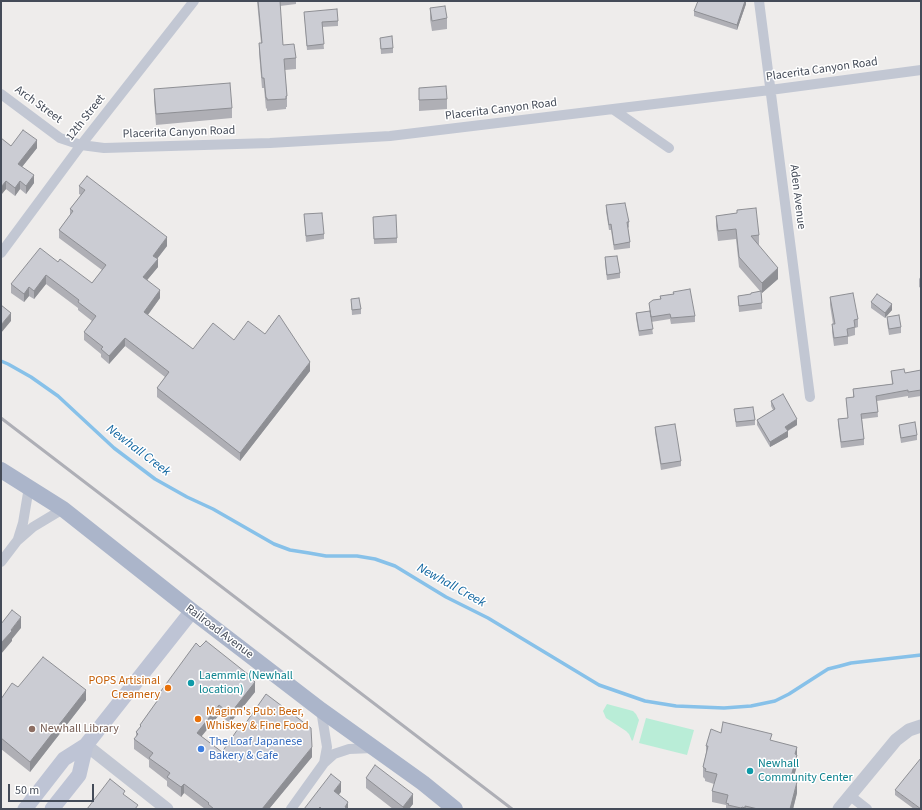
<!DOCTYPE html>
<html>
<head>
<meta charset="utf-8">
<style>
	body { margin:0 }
	#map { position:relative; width:922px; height:810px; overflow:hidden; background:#eeeceb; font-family:"Source Sans 3",sans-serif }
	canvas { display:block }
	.frame { position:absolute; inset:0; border:2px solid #444b58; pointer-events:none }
	.scale { position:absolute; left:8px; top:784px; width:86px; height:18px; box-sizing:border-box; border:2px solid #444b58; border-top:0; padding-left:5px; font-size:12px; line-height:14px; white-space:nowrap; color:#444b58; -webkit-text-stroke:3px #fff; paint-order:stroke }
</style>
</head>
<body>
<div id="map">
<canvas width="922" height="810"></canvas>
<div class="frame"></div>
<div class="scale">50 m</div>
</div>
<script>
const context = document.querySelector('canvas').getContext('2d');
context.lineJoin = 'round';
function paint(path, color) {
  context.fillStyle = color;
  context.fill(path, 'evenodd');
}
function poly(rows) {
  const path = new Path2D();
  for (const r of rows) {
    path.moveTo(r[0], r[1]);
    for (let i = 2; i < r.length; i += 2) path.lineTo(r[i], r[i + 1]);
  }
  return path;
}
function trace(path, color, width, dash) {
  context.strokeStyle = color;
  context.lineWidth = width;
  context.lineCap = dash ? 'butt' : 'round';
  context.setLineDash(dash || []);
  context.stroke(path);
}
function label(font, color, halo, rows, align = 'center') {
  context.font = font + ' "Source Sans 3",sans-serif';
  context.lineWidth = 3;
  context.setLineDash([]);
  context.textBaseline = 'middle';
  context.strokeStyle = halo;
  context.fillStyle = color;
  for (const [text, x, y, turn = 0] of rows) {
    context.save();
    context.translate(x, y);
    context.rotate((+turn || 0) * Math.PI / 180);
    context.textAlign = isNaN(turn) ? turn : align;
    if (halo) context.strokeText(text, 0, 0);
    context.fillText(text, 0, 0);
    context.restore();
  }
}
paint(poly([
	[607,704,633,711,636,714,639,720,633,740,632,741,629,734,626,731,606,718,603,711],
	[646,718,694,730,687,755,639,743]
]), '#b9edd7');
trace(poly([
	[1,361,8,364,31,377,58,396,114,448,155,479,187,497,213,509,274,544,290,550,309,553,326,556,357,556,375,559,395,566,446,597,488,618,599,685,645,701,676,706,724,708,751,706,775,701,789,694,817,676,828,669,840,666,851,663,921,655]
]), '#87c1e9', 3.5);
trace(poly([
	[759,1,810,397],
	[1,94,60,138,81,145,104,148,270,143,390,136,770,90,921,70],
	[614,110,669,148],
	[1,253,81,145,194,1],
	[18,539,23,523,29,487],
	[1,562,17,541,33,527,63,509],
	[321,710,327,747,324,763],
	[849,795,867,809],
	[291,809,324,763,334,754,349,749,373,748]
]), '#c2c7d3', 10);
trace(poly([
	[86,745,167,809],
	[839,809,896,740,909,730,921,726]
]), '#c2c7d3', 13);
trace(poly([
	[25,809,64,759,86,745,192,611],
	[52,809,79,775,86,745]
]), '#bec4d5', 15);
trace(poly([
	[1,470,63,509,192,611,321,710,423,783,455,809]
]), '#abb5ca', 16);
trace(poly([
	[1,418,512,809]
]), '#aeafb6', 3);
paint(poly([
	[257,1,296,1,296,4,280,6,283,45,296,58,296,69,285,70,287,96,287,107,286,107,286,109,267,111,267,108,266,109,264,88,262,88,259,53,259,43,261,43],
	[746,1,746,4,737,30,694,16,694,11],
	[430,8,447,18,447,29,432,31,430,19],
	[304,12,338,21,338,26,322,27,324,49,307,50],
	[380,38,393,48,393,53,381,54],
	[419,88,447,99,447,109,419,111],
	[154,89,232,108,232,118,156,125,154,100],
	[11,146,37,148,22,167,34,183,26,194,20,189,15,196,6,189,1,195],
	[79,186,167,246,157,259,158,267,147,280,160,298,148,315,193,349,234,340,310,371,240,461,157,397,157,388,165,377,125,346,109,364,101,357,101,354,84,340,84,332,92,321,78,310,78,308,46,284,34,299,29,296,24,302,11,293,11,284,58,262,92,283,102,270,59,238,59,230,70,215,70,209,81,195,79,194],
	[606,205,629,222,629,227,628,228,630,242,630,248,614,250,611,230,609,230,606,211],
	[737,210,759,235,759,246,778,279,762,293,761,292,762,309,739,312,738,296,751,294,760,291,739,267,736,239,718,241,716,226,716,216,737,213],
	[304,214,324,234,324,239,306,242],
	[373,217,397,238,397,243,374,244],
	[605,257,620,273,620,278,607,280,605,263],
	[921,276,921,288,919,287,919,279],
	[673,292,695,316,695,322,671,324,670,319,651,322,653,334,639,336,636,318,636,313,650,311,649,303,660,299,660,296,673,294],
	[830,297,858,319,858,327,855,328,855,335,848,337,848,344,834,346,832,332,832,324,833,324,830,305],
	[351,299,361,309,361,314,352,315],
	[871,302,892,310,885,318,871,308],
	[887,317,901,327,901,333,889,335,887,323],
	[921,370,921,396,908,398,908,396,877,401,878,417,862,419,864,439,864,445,841,448,838,424,838,419,848,418,846,398,853,397,853,389,892,384,891,371,905,373],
	[771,401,797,425,788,431,788,437,770,447,757,425,757,420,773,410,771,406],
	[734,409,755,420,755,425,736,427],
	[899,425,917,435,917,440,901,443,899,430],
	[655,427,681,461,681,466,661,470,655,432],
	[200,647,254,681,255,692,230,723,219,715,201,736,222,752,243,727,312,757,269,809,205,809,184,793,181,797,167,786,167,781,149,767,149,760,134,749,134,739,136,737,136,732,140,727,140,725,158,700,158,695],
	[18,687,86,700,30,772,1,749,1,699],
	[721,733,772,741,797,747,797,765,793,781,797,793,793,809,726,809,726,805,712,802,712,791,714,784,705,781,705,779,703,777,703,767,706,753,706,746],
	[366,778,413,804,409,809,393,809,366,788],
	[895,790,921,809,914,809,895,795]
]), '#afafb5');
paint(poly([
	[745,1,746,1,746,4,737,30,737,25],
	[37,140,37,148,18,172,18,164],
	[34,175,34,183,26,194,26,186],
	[6,181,6,189,1,195,1,187],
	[20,181,20,189,15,196,15,188],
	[167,237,167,246,153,264,153,256],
	[158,259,158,267,143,285,143,277],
	[778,268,778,279,762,293,762,283],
	[46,275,46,284,34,299,34,291],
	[29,287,29,296,24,302,24,294],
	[160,290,160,298,144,320,144,312],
	[892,304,892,310,885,318,885,313],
	[11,313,11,321,1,333,1,325],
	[125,338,125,346,109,364,109,356],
	[310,362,310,371,240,461,240,453],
	[797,419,797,425,785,432,785,427],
	[788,431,788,437,770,447,770,442],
	[21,617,21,628,12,639,12,641,1,654,1,643],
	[254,679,254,683,255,682,255,692,230,723,230,714],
	[86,690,86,700,30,772,30,762],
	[219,705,219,715,197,742,197,733],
	[312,747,312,757,269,809,262,809],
	[797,747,797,765,790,791,790,780],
	[341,782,341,792,334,801,334,791],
	[797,782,797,793,793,809,790,809],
	[184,784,184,793,181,797,181,787],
	[413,794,413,804,409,809,403,809,403,807],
	[348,802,348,809,345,807]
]), '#8e8f94');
const building = poly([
	[258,1,280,1,283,45,294,44,296,58,284,59,287,96,286,96,286,99,267,100,267,98,266,98,264,78,262,78,259,43,262,43,258,1],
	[698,1,745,1,737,25,694,11,698,1],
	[445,6,447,18,432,21,430,8,445,6],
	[337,9,338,21,322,22,324,44,307,46,304,12,337,9],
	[392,36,393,48,381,49,380,38,392,36],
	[230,83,232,108,156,114,154,89,230,83],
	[446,86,447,99,419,100,419,88,446,86],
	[23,130,37,140,18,164,34,175,26,186,20,181,15,188,6,181,1,187,1,138,11,146,23,130],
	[87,176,167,237,153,256,158,259,143,277,160,290,144,312,193,349,213,323,234,340,248,321,265,334,279,315,310,362,240,453,157,388,169,372,125,338,109,356,101,349,103,347,84,332,96,316,78,302,79,300,46,275,34,291,29,287,24,294,11,284,40,248,58,262,60,259,92,283,106,265,59,230,73,211,70,209,85,190,79,186,87,176],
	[625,203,629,222,627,222,630,242,614,245,611,224,609,225,606,205,625,203],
	[756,208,759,235,751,236,778,268,762,283,739,257,736,229,718,231,716,216,737,213,737,210,756,208],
	[322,213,324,234,306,236,304,214,322,213],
	[396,215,397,238,374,239,373,217,396,215],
	[617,256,620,273,607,275,605,257,617,256],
	[690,289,695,316,671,318,670,314,651,317,649,303,653,300,661,299,660,296,674,294,673,292,690,289],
	[761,291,762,303,739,306,738,296,751,294,751,293,761,291],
	[853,293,858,319,854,320,855,327,847,329,848,336,834,338,832,324,835,324,830,297,853,293],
	[877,294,892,304,885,313,871,302,877,294],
	[359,298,361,309,352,310,351,299,359,298],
	[1,305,11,313,1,325,1,305],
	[650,311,653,329,639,331,636,313,650,311],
	[899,315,901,327,889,329,887,317,899,315],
	[904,369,905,373,921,370,921,390,908,392,908,390,876,396,878,412,861,414,864,439,841,442,838,419,848,418,846,398,854,397,853,389,893,384,891,371,904,369],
	[783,394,797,419,785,427,788,431,770,442,757,420,775,409,771,401,783,394],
	[753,407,755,420,736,422,734,409,753,407],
	[915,422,917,435,901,438,899,425,915,422],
	[675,424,681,461,661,464,655,427,675,424],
	[12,610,21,617,11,630,12,631,1,643,1,624,12,610],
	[206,641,254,679,253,680,255,682,230,714,219,705,197,733,222,752,240,726,243,727,266,694,311,728,312,747,262,809,214,809,208,804,209,803,184,784,181,787,167,777,170,773,149,758,153,753,134,739,138,734,136,732,141,726,140,725,160,697,158,695,196,643,200,647,206,641],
	[43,657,86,690,30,762,1,738,1,699,12,683,18,687,43,657],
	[723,722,772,734,770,740,797,747,795,754,797,755,790,780,797,782,790,809,758,809,745,806,745,808,742,807,741,808,728,805,729,804,726,803,728,795,712,791,717,774,705,771,706,769,703,767,708,746,706,746,711,729,721,733,723,722],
	[921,758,921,809,895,790,921,758],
	[375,765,413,794,403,807,366,778,375,765],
	[331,774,341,782,334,791,348,802,345,807,348,809,322,809,320,807,318,809,304,809,331,774],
	[110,779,125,791,123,794,138,805,135,809,87,809,110,779]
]);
paint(building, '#cbccd3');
trace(building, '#8e8f94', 1);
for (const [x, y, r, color] of [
	[191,683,4,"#0f9aa8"],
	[168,688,4,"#e8710a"],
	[198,719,4,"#e8710a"],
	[32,729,4,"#8d6e63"],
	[201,749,4,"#3f7fe0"],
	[750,771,4,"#0f9aa8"]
]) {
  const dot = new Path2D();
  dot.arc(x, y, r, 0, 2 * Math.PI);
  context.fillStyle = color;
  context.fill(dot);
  trace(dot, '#fff', 1.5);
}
label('12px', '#444b58', '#fff', [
	["Placerita Canyon Road",822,70,-8],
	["Arch Street",38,105,36],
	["Placerita Canyon Road",501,110,-7],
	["12th Street",86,118,-52],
	["Placerita Canyon Road",179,133,-2],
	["Aden Avenue",797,197,83],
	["Railroad Avenue",219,632,37]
]);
label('12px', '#0d838f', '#fff', [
	["Laemmle (Newhall",199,676],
	["location)",199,690],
	["Newhall",758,764],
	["Community Center",758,778]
], 'left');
label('12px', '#c56008', '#fff', [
	["POPS Artisinal",160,681],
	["Creamery",160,695],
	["Maginn's Pub: Beer,",206,712,"left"],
	["Whiskey & Fine Food",206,726,"left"]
], 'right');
label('12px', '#785e54', '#fff', [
	["Newhall Library",40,729]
], 'left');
label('12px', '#366cbe', '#fff', [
	["The Loaf Japanese",209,742],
	["Bakery & Cafe",209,756]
], 'left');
label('italic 13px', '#0f65a0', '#fff', [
	["Newhall Creek",138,451,37],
	["Newhall Creek",451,586,29]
]);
</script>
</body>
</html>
